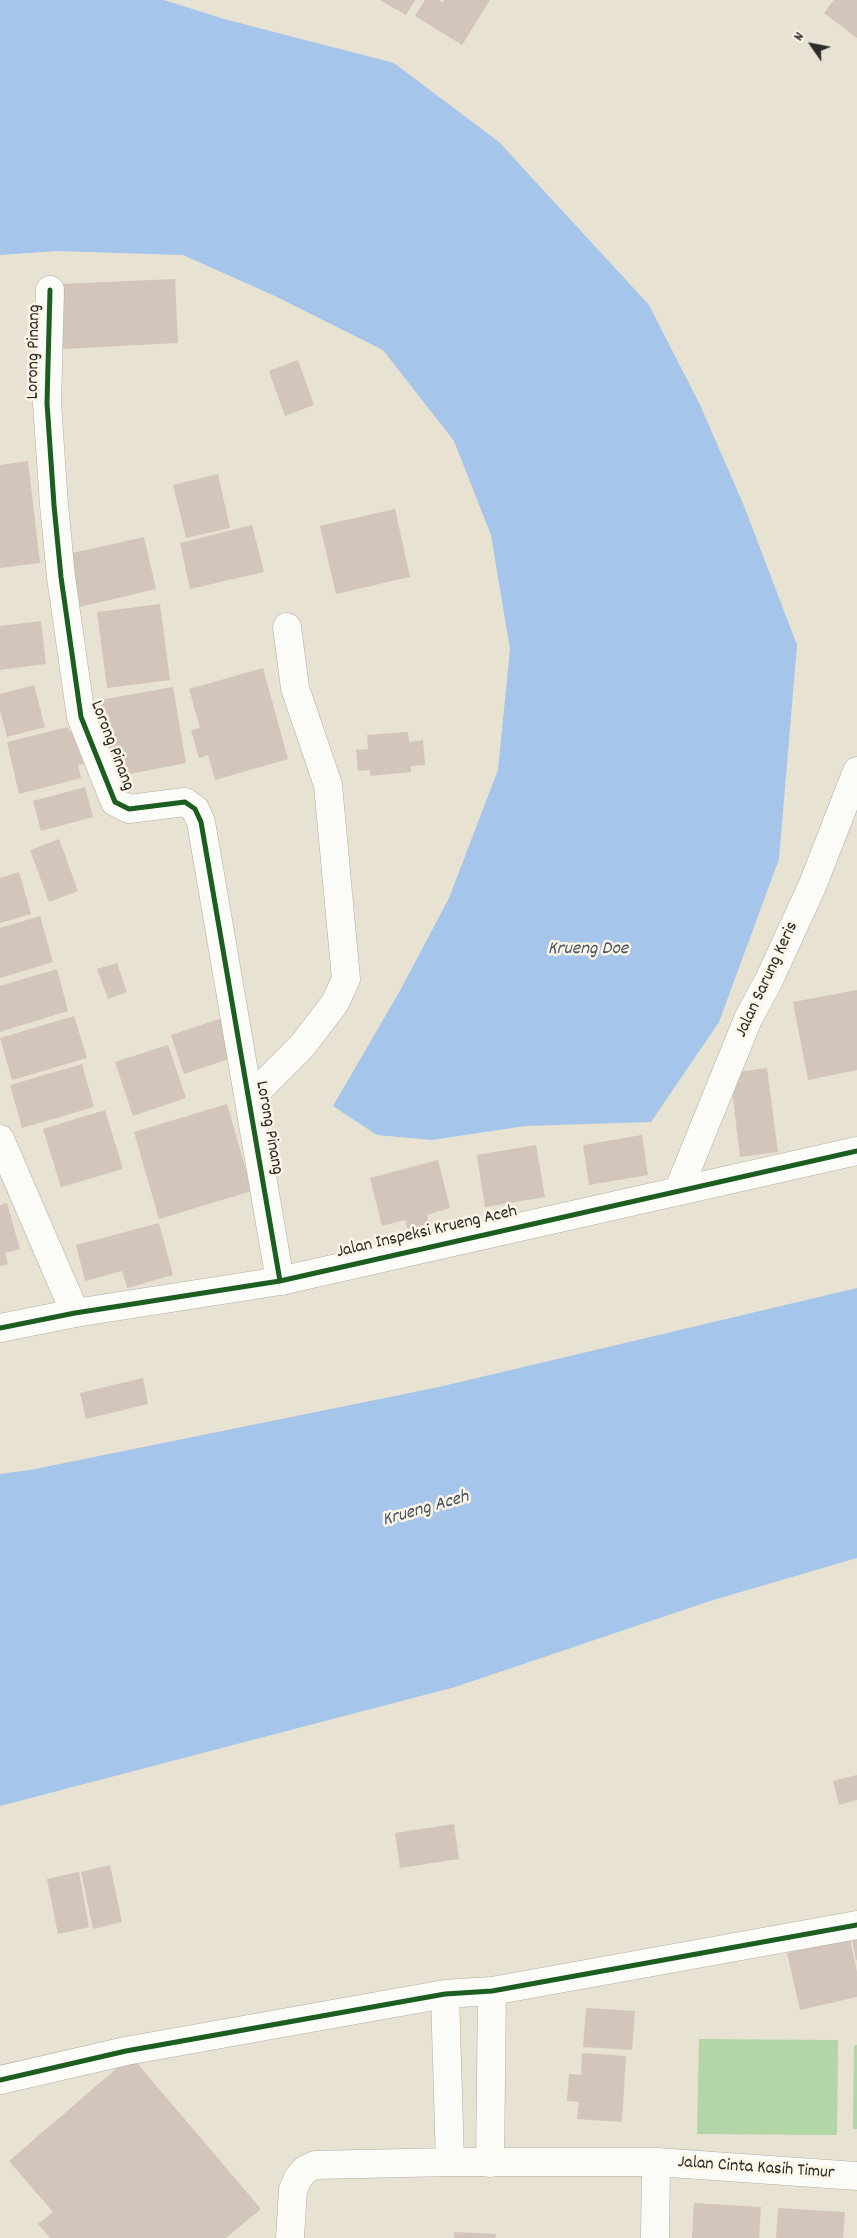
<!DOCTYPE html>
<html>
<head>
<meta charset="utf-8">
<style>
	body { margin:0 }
	#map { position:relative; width:857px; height:2238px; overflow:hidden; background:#e7e2d1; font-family:Dekko,sans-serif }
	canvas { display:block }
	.north { position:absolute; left:787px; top:20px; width:50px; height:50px; -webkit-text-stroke:4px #fcf5e5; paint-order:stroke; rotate:303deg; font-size:14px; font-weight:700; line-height:20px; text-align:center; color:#2b2b2b }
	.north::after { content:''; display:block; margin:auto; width:18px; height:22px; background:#2b2b2b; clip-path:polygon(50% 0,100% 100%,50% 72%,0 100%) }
</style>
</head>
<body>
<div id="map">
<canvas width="857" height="2238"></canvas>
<div class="north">N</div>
</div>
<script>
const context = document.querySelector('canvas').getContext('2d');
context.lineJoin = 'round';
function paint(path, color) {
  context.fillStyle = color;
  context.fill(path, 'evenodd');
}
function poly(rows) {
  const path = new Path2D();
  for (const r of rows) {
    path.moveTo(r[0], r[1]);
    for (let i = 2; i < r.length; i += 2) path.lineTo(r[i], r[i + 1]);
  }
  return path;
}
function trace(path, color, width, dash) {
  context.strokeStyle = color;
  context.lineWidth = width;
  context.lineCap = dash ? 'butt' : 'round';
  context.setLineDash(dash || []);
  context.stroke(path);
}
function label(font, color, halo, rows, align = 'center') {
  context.font = font + ' Dekko,sans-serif';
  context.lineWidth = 5;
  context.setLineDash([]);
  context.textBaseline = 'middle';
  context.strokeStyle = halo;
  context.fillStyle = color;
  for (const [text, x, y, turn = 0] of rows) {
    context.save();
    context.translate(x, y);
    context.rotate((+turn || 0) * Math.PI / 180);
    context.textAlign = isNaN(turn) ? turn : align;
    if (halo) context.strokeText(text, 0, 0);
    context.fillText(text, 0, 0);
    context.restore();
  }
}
paint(poly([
	[699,2039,838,2040,837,2135,697,2134],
	[854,2045,857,2045,857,2129,853,2129]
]), '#b2d6a7');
paint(poly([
	[0,0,164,0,224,19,394,63,499,142,649,305,701,407,744,506,797,645,779,859,719,1022,651,1122,525,1126,432,1140,377,1135,333,1106,401,989,449,898,498,770,510,649,491,535,454,441,383,350,275,296,183,255,57,251,0,255],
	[857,1288,857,1558,710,1601,455,1687,0,1806,0,1474,30,1470,439,1387]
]), '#a5c5ea');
paint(poly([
	[380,0,415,0,406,15],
	[425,0,439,0,443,3,444,0,490,0,462,45,415,16],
	[834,0,857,0,857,38,824,13],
	[175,279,178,343,62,349,60,284],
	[298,360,314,405,285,416,269,371],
	[28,461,40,563,0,568,0,465],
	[218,474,230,528,186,538,173,485],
	[395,509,410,577,336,594,320,526],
	[252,525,264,572,190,589,180,543],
	[144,537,156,589,80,607,68,554],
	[160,604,170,680,107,688,97,612],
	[41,621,46,664,0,670,0,626],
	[263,668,288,759,215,780,208,755,199,758,191,730,200,728,189,689],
	[34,685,45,727,7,737,0,710,0,694],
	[173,687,186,763,114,777,100,700],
	[68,727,70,732,82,728,91,762,78,765,81,778,19,794,7,742],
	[408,732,409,742,423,740,425,765,411,766,411,772,370,776,370,770,358,771,356,750,368,749,367,735],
	[85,787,93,817,41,831,33,801],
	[59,839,78,891,49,902,30,850],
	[19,872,31,914,0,923,0,878],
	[40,916,53,962,0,978,0,928],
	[117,963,127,992,108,999,97,969],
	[57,969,68,1011,0,1032,0,986],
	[857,990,857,1070,808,1080,793,1002],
	[74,1016,87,1058,12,1080,0,1038],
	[222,1018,235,1057,184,1074,171,1035],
	[168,1045,186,1098,133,1116,115,1062],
	[82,1064,94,1107,22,1128,10,1085],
	[767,1068,778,1152,740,1157,730,1073],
	[227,1104,252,1191,159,1219,134,1132],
	[105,1110,123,1169,61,1187,43,1129],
	[642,1135,648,1175,589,1185,583,1145],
	[536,1145,545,1197,485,1207,477,1155],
	[438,1160,450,1208,427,1215,429,1224,408,1230,405,1220,382,1226,370,1178],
	[7,1203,20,1249,5,1253,8,1264,0,1266,0,1205],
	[159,1223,173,1275,127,1288,122,1271,85,1281,76,1245],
	[143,1378,148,1404,86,1419,80,1393],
	[857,1775,857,1800,839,1805,833,1781],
	[454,1824,459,1859,400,1868,395,1833],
	[110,1865,122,1922,93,1929,81,1872],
	[79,1872,89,1927,58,1934,47,1879],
	[850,1939,857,1972,857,1997,800,2010,787,1953],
	[857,1939,857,1960,856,1960,852,1940],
	[586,2008,635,2011,632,2050,583,2047],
	[582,2053,626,2056,622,2122,577,2119,579,2102,567,2101,569,2074,581,2075],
	[131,2056,261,2209,226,2238,50,2238,38,2224,53,2212,9,2161],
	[694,2203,761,2207,759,2238,692,2238],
	[778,2208,845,2212,843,2238,776,2238],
	[454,2232,496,2234,495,2238,454,2238]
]), '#d3c5ba');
const minor = poly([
	[50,290,47,403,54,505,61,577,81,717,115,802,129,809,185,802,195,809,201,822,280,1281],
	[249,1099,302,1046,335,1003,346,979,328,785,295,688,287,627],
	[0,1139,75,1313],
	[679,1189,748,1019,769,980,813,884,857,771],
	[445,1994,450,2162],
	[0,2080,126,2051,445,1994,492,1991,857,1925],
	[656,2162,857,2176],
	[490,2163,492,1991],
	[290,2238,293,2190,298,2178,305,2170,315,2165,450,2162,656,2162,655,2238]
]);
const tertiary = poly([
	[0,1328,75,1313,280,1281,857,1151]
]);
trace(minor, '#b2afa4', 29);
trace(tertiary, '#b2afa4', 29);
trace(minor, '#fbfbf8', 28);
trace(tertiary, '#fbfbf8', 28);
trace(poly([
	[50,290,47,403,54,505,61,577,81,717,115,802,129,809,185,802,195,809,201,822,280,1281],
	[0,1328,75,1313,280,1281,857,1151],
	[0,2080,126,2051,445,1994,492,1991,857,1925]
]), '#1b5e20', 5);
label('18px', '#2b2b2b', '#fcf5e5', [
	["Lorong Pinang",35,352,-89],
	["Lorong Pinang",111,746,69],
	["Jalan Sarung Keris",768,980,-65],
	["Lorong Pinang",268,1128,80],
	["Jalan Inspeksi Krueng Aceh",427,1233,-13],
	["Jalan Cinta Kasih Timur",756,2169,4]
]);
label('italic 19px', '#475567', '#fcf5e5', [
	["Krueng Doe",588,950],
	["Krueng Aceh",426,1510,-16]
]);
</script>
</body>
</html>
